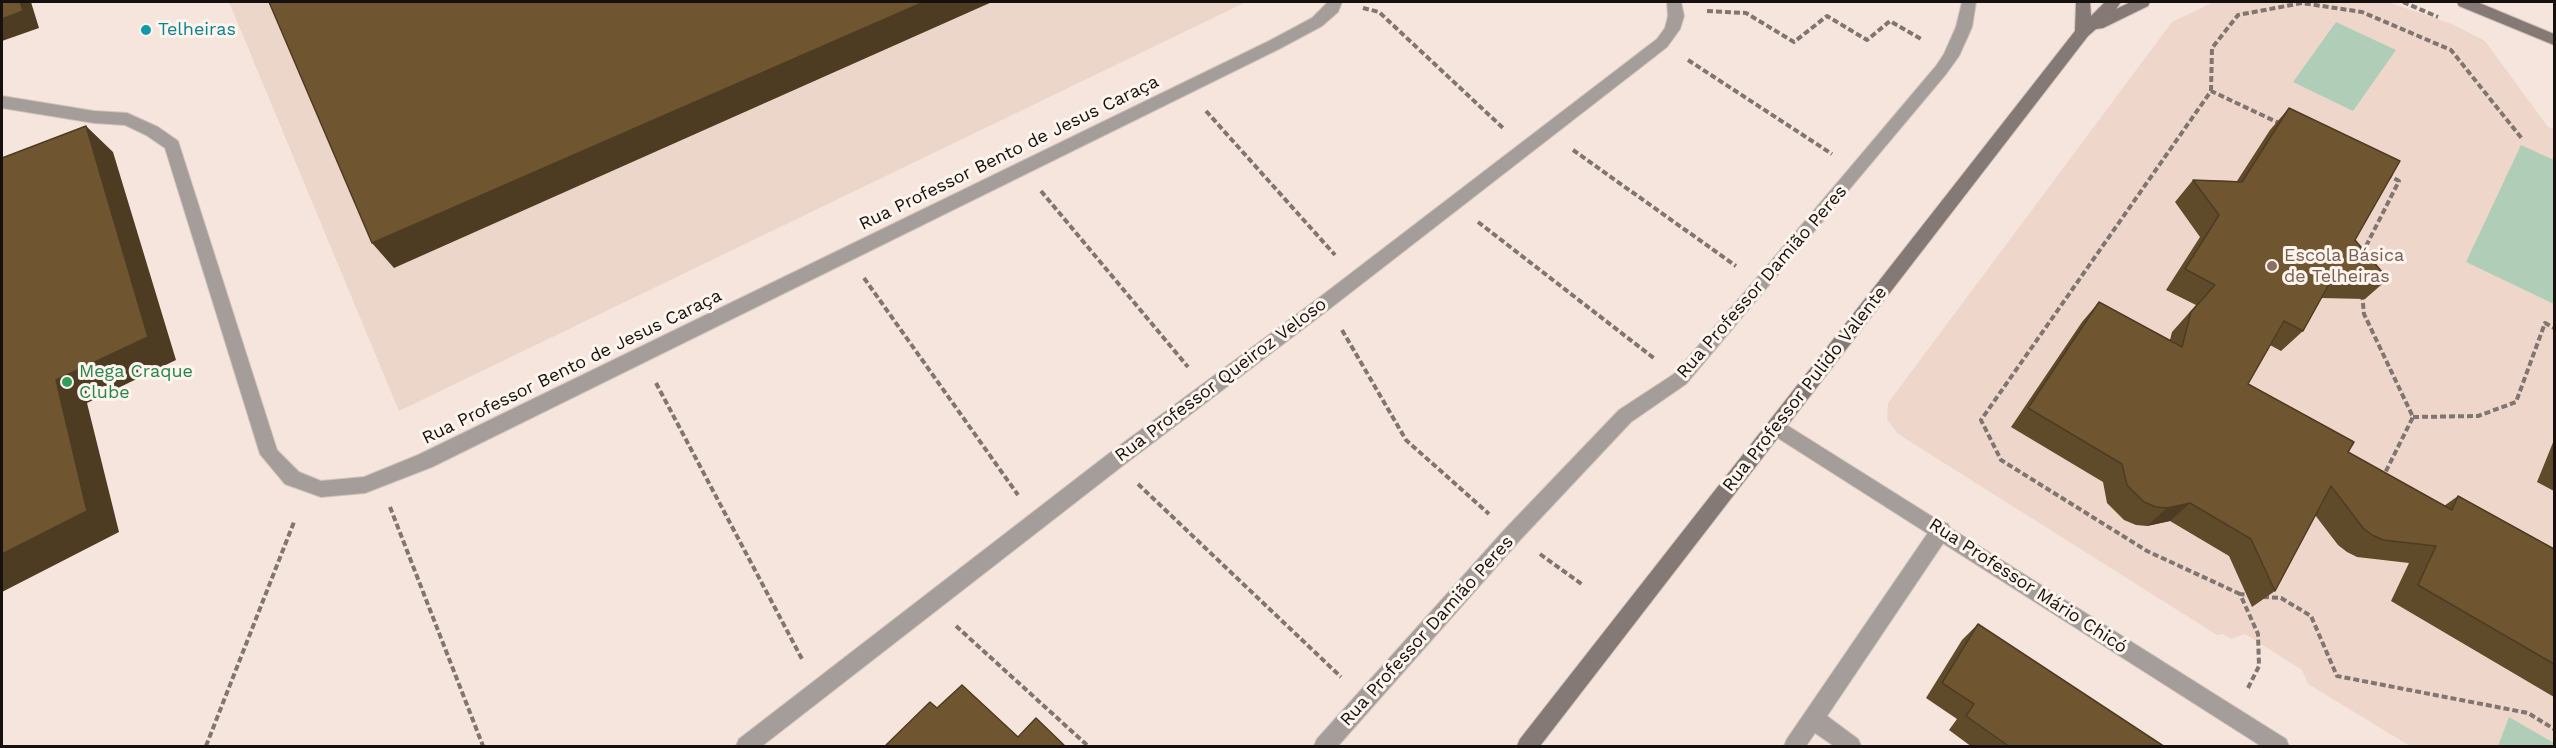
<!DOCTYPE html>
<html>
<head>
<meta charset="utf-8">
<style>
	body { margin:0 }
	#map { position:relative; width:2556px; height:748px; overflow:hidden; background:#f5e5dc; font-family:"Work Sans",sans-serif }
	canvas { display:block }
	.frame { position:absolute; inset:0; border:3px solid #16110e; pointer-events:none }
</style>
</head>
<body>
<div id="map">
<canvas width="2556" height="748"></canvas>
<div class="frame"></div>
</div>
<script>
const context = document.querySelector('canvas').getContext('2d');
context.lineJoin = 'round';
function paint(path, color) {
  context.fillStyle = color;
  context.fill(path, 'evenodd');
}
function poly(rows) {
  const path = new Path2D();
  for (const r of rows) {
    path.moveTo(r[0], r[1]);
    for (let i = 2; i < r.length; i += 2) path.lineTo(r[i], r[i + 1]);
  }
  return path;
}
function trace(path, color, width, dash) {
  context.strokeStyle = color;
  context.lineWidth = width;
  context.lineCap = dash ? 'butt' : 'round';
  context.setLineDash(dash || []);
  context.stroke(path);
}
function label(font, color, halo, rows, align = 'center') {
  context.font = font + ' "Work Sans",sans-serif';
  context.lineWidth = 6;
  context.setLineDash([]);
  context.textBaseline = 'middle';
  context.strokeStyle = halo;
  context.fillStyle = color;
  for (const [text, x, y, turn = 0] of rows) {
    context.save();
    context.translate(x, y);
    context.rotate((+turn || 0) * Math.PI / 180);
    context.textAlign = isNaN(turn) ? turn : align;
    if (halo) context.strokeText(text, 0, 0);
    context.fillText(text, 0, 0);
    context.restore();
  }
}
paint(poly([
	[2214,2,2388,2,2452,24,2485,41,2548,127,2554,129,2554,746,2410,746,2308,684,2302,670,2245,634,2231,639,2223,634,2217,635,1898,434,1887,419,1888,403,2172,22]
]), '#eed7ca');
paint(poly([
	[229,2,1242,2,1244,3,399,411]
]), '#ebd6c9');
paint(poly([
	[2336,22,2396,50,2353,111,2293,82],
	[2521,145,2554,160,2554,304,2466,262],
	[2509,717,2554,743,2554,746,2498,746]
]), '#b0ceb7');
const lane = poly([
	[1941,521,1948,524,1951,530,1948,536,1827,716,1858,739,1861,746,1834,746,1815,733,1806,746,1784,746,1787,739,1934,524,1941,521]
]);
const street = poly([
	[1328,2,1342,2,1338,12,1322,26,1279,49,432,467,365,493,321,497,285,484,260,454,165,148,146,135,125,125,94,123,2,108,2,96,94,111,127,113,158,127,178,141,277,450,299,472,321,481,364,477,418,455,1269,41,1312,18,1328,2],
	[1667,2,1681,2,1684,16,1680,29,1667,47,1332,307,1121,467,762,746,736,746,739,739,1107,455,1320,297,1657,39,1665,28,1668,16,1667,2],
	[1962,2,1976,2,1972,27,1959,56,1946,74,1686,384,1631,422,1520,540,1338,746,1314,746,1317,739,1506,528,1619,410,1674,374,1756,279,1936,66,1944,54,1956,27,1962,2],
	[1777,419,2286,739,2289,746,2261,746,1770,433,1768,427,1770,421,1777,419]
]);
const secondary = poly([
	[2076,2,2090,2,2091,16,2105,2,2121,2,2116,9,2131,2,2150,2,2148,6,2103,28,2096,29,2088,36,1540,746,1517,746,1520,739,2075,31,2076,2],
	[2457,2,2477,2,2554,34,2554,45,2459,6,2457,2]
]);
trace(lane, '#d1c3bb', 2);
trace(street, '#d1c3bb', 2);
trace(secondary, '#d1c3bb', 2);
trace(poly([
	[2403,2,2438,17],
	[1363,8,1379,12,1503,128],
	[1707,11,1746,13,1794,42,1827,16,1867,40,1890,21,1923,40],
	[1688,60,1832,154],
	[2211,91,2212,48,2238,15,2302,3,2362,12,2451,50,2523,140],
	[1206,111,1335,255],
	[1573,150,1736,266],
	[1041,191,1188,367],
	[1478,222,1655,359],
	[2362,254,2399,181,2388,175],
	[864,278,1018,495],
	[2362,294,2364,314,2413,417,2385,473],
	[1342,330,1406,440,1489,514],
	[656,383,802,659],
	[2413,417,2478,416,2516,402,2545,323,2554,328],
	[1138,484,1341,677],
	[390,507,483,746],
	[1540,554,1583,585],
	[2240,594,2147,551,2001,460,1981,420,2211,91,2281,124],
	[2263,597,2281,598,2311,616,2337,676,2528,713,2554,729],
	[956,626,1088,746],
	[2248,688,2259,666,2258,634,2240,594,2250,595],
	[206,746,294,522]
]), '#807570', 4, [6, 3]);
paint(lane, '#a59d9a');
paint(street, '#a59d9a');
paint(secondary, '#847975');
paint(poly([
	[2289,108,2355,240,2388,279,2365,299,2321,298,2303,331,2281,351,2270,345,2248,384,2348,452,2444,506,2458,496,2554,549,2554,697,2391,601,2409,563,2357,557,2347,552,2338,545,2315,515,2275,591,2252,607,2229,556,2170,521,2147,526,2136,525,2124,520,2107,503,2103,482,2011,427,2082,322,2099,302,2170,340,2172,332,2196,305,2166,290,2200,237,2175,202,2193,180,2237,181,2270,130],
	[2554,440,2554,491,2537,482],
	[1978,624,2165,747,1972,747,1949,730,1957,719,1926,698,1962,640]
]), '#5f4a2a');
paint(poly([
	[20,2,31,2,39,28,2,41,2,19],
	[924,2,992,2,394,268,372,243],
	[86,126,113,152,176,360,87,403,119,532,2,592,2,554,56,380],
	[2190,503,2170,521,2147,526,2167,508]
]), '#4e3c22');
const building = poly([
	[2,2,20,2,23,11,2,19,2,2],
	[269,2,924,2,372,243,269,2],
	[2289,108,2400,161,2355,240,2388,279,2333,277,2303,331,2284,321,2248,384,2354,442,2348,452,2452,510,2458,496,2554,549,2554,664,2418,585,2436,546,2383,540,2372,535,2363,528,2331,486,2275,591,2251,539,2190,503,2167,508,2156,507,2144,502,2127,485,2122,464,2028,408,2099,302,2182,347,2191,312,2215,285,2185,269,2219,215,2193,180,2242,182,2289,108],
	[86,126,148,337,56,380,87,511,2,554,2,158,86,126],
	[1978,624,2165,747,2010,747,1966,716,1974,704,1942,683,1978,624],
	[962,685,1018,737,1036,718,1066,747,884,747,930,702,937,708,962,685]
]);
paint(building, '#6f5631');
trace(building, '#4e3c22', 1.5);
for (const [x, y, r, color] of [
	[146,30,6,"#0f9aa8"],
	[2272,266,6,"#8d6e63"],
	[67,382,6,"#2e9e5b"]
]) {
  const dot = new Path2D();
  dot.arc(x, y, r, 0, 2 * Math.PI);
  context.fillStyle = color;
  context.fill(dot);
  trace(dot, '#fdf4ee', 2);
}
label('18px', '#0d838f', '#fdf4ee', [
	["Telheiras",158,30]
], 'left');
label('18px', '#16110e', '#fdf4ee', [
	["Rua Professor Bento de Jesus Caraça",1009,153,-26],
	["Rua Professor Damião Peres",1762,282,-49],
	["Rua Professor Bento de Jesus Caraça",572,367,-26],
	["Rua Professor Queiroz Veloso",1221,380,-37],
	["Rua Professor Pulido Valente",1805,389,-52],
	["Rua Professor Mário Chicó",2028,586,33],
	["Rua Professor Damião Peres",1427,631,-48]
]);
label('18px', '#785e54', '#fdf4ee', [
	["Escola Básica",2284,256],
	["de Telheiras",2284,277]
], 'left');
label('18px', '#27864d', '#fdf4ee', [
	["Mega Craque",79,372],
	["Clube",79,393]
], 'left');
</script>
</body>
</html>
